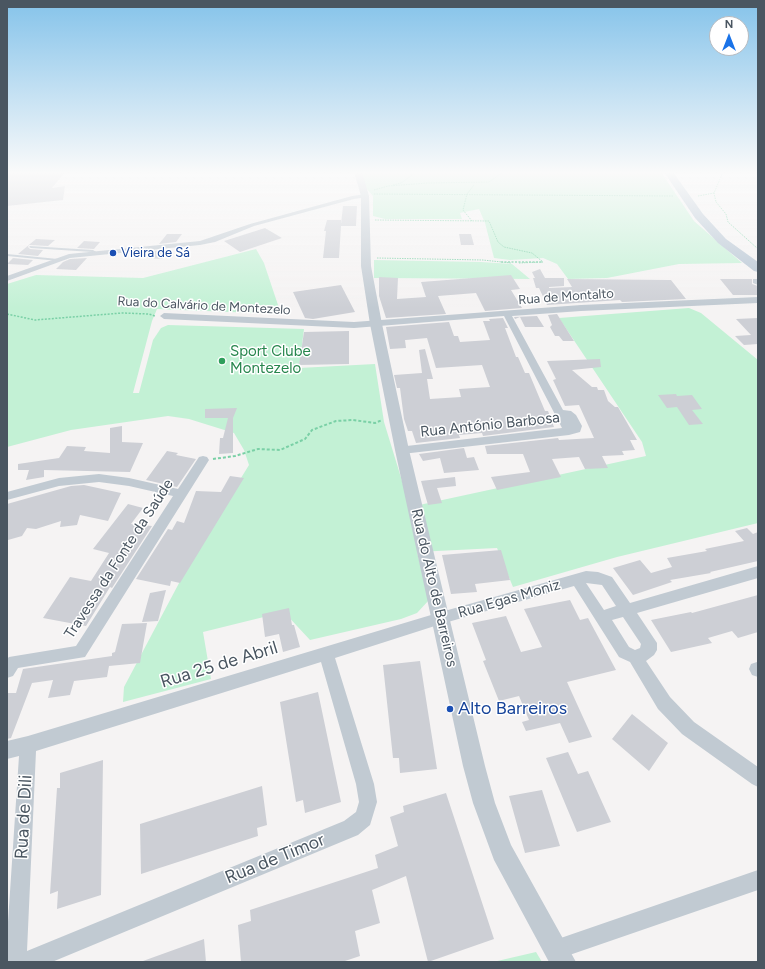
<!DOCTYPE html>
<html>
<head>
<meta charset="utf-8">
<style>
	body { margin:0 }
	#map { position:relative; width:765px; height:969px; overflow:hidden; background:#f5f3f3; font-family:Figtree,sans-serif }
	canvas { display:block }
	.frame { position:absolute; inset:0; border:8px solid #4a5661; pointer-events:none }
	.north { position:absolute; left:709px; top:16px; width:40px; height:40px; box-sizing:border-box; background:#fff; border:1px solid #b7bbc0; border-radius:50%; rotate:0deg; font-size:11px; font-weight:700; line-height:16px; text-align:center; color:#4a5661 }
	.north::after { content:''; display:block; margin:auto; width:14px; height:18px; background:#1a73e8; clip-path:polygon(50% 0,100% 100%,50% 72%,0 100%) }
</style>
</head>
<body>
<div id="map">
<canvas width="765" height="969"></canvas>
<div class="frame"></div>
<div class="north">N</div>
</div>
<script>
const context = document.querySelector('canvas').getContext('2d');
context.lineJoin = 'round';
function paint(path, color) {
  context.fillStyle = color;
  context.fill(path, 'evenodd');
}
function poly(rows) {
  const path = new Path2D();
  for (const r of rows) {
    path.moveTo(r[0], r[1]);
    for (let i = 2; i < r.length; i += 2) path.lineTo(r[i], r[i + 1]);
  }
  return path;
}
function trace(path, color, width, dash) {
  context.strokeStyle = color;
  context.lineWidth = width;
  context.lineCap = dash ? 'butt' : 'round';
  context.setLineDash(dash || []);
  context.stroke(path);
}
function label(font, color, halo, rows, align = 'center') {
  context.font = font + ' Figtree,sans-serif';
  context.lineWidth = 3;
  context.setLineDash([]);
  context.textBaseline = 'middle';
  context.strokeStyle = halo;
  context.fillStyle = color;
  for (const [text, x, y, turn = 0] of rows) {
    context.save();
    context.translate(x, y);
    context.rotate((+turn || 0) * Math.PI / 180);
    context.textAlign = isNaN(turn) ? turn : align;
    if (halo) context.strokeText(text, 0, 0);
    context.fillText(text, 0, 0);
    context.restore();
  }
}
paint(poly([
	[361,172,661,172,694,221,742,263,679,264,607,278,568,279,557,264,543,258,510,260,494,258,485,223,479,209,460,213,462,219,385,219,373,216,373,196,366,188],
	[256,249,264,263,281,314,157,309,152,321,133,393,139,393,153,340,161,328,168,325,304,329,299,368,375,364,384,422,410,507,646,456,642,442,559,318,689,308,701,313,758,360,758,523,617,557,513,587,497,548,417,552,429,600,417,613,401,619,310,640,284,612,203,632,211,679,123,702,124,687,196,551,249,465,244,450,234,433,189,419,168,416,71,430,7,447,7,284,36,275,143,278],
	[374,260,481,262,512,264,530,279,374,278],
	[536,952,542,962,493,962]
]), '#c3f1d5');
paint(poly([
	[7,172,65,172,52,188,65,186,63,200,7,206],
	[343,206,357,206,356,226,341,226,339,258,323,258,326,231,324,231,327,220,341,220,341,224],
	[265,228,282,238,240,252,224,241],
	[167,234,182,234,176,242,159,244],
	[459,234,471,234,474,245,461,245],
	[36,239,55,240,48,246,29,245,28,247,30,249,43,250,38,256,18,254],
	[84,241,100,242,94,249,77,248],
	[170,250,162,259,147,258,152,251],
	[13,258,33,260,28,265,7,264],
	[87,258,76,270,56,269,63,262,70,259],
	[540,269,545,278,564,278,564,286,549,287,549,288,572,287,567,279,671,280,686,299,622,302,620,300,547,305,539,288,536,288,533,278,535,278,532,272],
	[511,275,520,289,511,290,522,308,485,311,476,293,438,296,446,314,386,318,379,296,379,277,398,278,397,299,426,297,421,282],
	[720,279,752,279,752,284,758,286,758,295,733,295],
	[341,285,355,312,313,319,305,318,293,292],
	[557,314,574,341,563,341,559,336,555,336,550,327,552,325,548,315],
	[537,316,544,327,525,327,520,317,515,319,514,317],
	[503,318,508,328,505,328,516,357,518,357,525,373,529,373,545,411,548,411,554,427,483,436,482,433,459,435,460,438,416,443,412,431,408,431,404,419,400,388,397,388,394,375,422,373,419,350,425,349,433,379,427,379,430,399,461,397,459,389,490,387,482,365,436,368,427,338,406,340,405,340,406,348,390,349,386,327,449,322,454,336,458,336,460,342,490,340,483,321,490,321,489,319],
	[758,318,758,344,744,345,735,336,751,335,736,319],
	[349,331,349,364,299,365,304,332],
	[600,359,601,367,572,370,592,387,597,387,598,390,604,390,608,401,615,407,618,407,637,440,630,440,635,450,622,451,624,455,602,456,608,468,585,469,579,457,552,459,561,477,497,490,491,477,530,472,523,454,487,454,485,446,558,438,559,440,594,438,579,405,565,406,553,380,556,379,547,361],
	[676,394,677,396,692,395,702,409,692,410,703,424,689,425,677,407,667,408,658,395],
	[237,408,233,418,233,453,219,454,220,438,223,438,228,418,205,418,205,409],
	[122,426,122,442,143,443,130,472,44,470,44,477,26,480,29,470,18,470,18,464,59,458,67,446,86,447,84,451,110,453,110,428],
	[464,448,467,458,474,457,479,470,444,473,440,458,423,461,419,454],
	[167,451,178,453,176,455,196,459,177,487,146,480],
	[230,476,244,478,180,583,171,581,170,586,136,579,168,529,172,530,177,521,184,523,196,491,221,492],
	[455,477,456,486,437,488,442,503,428,505,421,481],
	[84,485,121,493,108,521,80,515,77,525,60,527,61,521,36,529,27,528,22,536,8,540,7,504,71,486],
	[128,504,143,508,131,524,152,526,112,588,110,587,86,626,43,618,70,577,91,581,109,553,93,549],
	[747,528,753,534,758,532,758,561,710,572,711,573,670,580,672,582,633,595,613,568,640,560,651,573,672,567,667,558,707,551,705,549,744,541,735,531],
	[501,550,510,580,475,584,477,592,451,594,442,555],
	[166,590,158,621,142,622,150,593],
	[758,595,758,632,738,638,732,631,708,638,712,643,671,652,651,620,691,612,692,613],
	[570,600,580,620,588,618,616,670,567,682,592,737,569,743,560,723,526,731,522,722,529,720,519,696,499,701,483,661,486,660,472,623,506,616,521,652,542,647,524,609],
	[289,608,292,625,294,625,300,647,283,652,279,634,265,637,262,614],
	[147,623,140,663,109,666,107,677,74,681,70,695,48,698,53,680,32,683,11,738,7,739,7,693,16,693,23,669,112,656,112,653,115,652,122,624],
	[420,661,437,769,400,773,399,758,393,758,383,665],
	[318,692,341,802,305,813,303,800,296,802,280,702],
	[632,714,668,743,649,771,612,739],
	[568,752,578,774,588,771,611,822,577,832,546,758],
	[103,760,101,895,57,909,58,891,50,894,57,788,60,788,60,773],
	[262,786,267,825,257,828,258,836,141,874,140,824],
	[542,790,560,846,525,853,509,796],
	[446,793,494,939,428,962,406,876,372,890,380,923,355,931,360,956,342,962,241,962,238,925,251,921,250,910,378,868,375,855,398,846,390,817,404,812,403,806],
	[204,939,206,962,143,962,143,961]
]), '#cdcfd5');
trace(poly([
	[723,172,714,193,716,202,726,214,728,222,758,249],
	[393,185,401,183,412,175,410,172],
	[374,190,388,186,428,183,489,182,503,172],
	[374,194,673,196],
	[698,196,714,193],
	[375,220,489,221,498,242,504,247,532,253,543,262,518,263],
	[472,221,463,210,467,194,474,185],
	[377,258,483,260,511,263]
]), '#7ad0a6', 1, [1.5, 1]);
trace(poly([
	[501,262,543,262],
	[7,314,35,320,122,313,149,314,155,316]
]), '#7ad0a6', 1.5, [2, 1.5]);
trace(poly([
	[213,459,235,456,258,449,280,450,305,439,312,430,336,421,353,420,375,423,382,420]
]), '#7ad0a6', 2, [3, 2]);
paint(poly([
	[30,246,93,250,98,253,96,254,92,252,31,248,29,247,30,246],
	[7,254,58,259,60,260,58,261,7,256,7,254]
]), '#c1cad2');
paint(poly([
	[365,194,368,196,367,197,354,199,254,226,215,242,200,245,70,258,7,281,7,276,69,254,200,241,250,224,352,196,365,194],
	[753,279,758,279,758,285,753,283,753,279],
	[758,297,758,303,581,311,512,316,563,410,571,411,576,415,582,426,580,432,569,435,402,454,398,453,396,450,398,447,562,428,504,316,354,328,164,319,160,316,164,313,354,322,581,305,758,297],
	[203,456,207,457,209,460,85,657,18,668,13,676,7,678,7,659,9,657,76,646,173,496,129,486,99,482,59,486,7,500,7,492,59,478,99,474,129,478,178,489,199,457,203,456],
	[758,566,758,578,637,613,657,643,657,650,654,655,646,661,670,697,694,722,758,767,758,787,752,784,682,734,658,709,630,662,619,657,574,586,441,624,335,658,374,784,377,802,370,825,358,835,52,962,7,962,7,937,19,756,7,759,7,741,28,736,441,612,586,571,598,572,612,577,630,603,758,566],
	[586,583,602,585,616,606,604,610,586,583],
	[623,617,641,644,640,648,635,650,629,647,612,620,623,617],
	[321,662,356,784,359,802,356,812,344,821,27,951,36,751,321,662],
	[757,662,758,662,758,677,752,675,749,669,751,664,757,662],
	[758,870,758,890,555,960,548,957,545,950,548,943,555,940,758,870]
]), '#c1cad2');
paint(poly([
	[354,172,362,172,369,196,371,266,382,324,409,450,485,766,495,803,511,845,576,962,549,962,494,860,473,803,463,766,395,450,370,324,361,266,361,196,354,172]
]), '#c1cad2');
paint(poly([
	[664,172,673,172,703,214,726,239,758,262,758,272,754,271,718,243,695,218,664,172]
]), '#b3c2d1');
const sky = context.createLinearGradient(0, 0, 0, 308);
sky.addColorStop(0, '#85c3ea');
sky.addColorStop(0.56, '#fafafa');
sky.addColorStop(1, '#fafafa00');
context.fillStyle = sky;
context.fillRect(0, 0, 765, 308);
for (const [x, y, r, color] of [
	[113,253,4,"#1a4fb4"],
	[222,361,4,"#2e9e5b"],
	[450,709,4,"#1a4fb4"]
]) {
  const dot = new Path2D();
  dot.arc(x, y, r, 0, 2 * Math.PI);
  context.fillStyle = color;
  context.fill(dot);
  trace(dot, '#fff', 1.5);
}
label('13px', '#164399', '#fff', [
	["Vieira de Sá",121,253]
], 'left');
label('13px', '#4a5661', '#fff', [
	["Rua de Montalto",566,297,-4],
	["Rua do Calvário de Montezelo",204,306,3]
]);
label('15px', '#27864d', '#fff', [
	["Sport Clube",230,352],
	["Montezelo",230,369]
], 'left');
label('15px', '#4a5661', '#fff', [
	["Rua António Barbosa",490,425,-6],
	["Travessa da Fonte da Saúde",119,559,-57],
	["Rua do Alto de Barreiros",434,588,77],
	["Rua Egas Moniz",509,599,-16]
]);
label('18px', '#4a5661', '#fff', [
	["Rua 25 de Abril",219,665,-17],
	["Rua de Dili",24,817,-87],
	["Rua de Timor",275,859,-22]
]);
label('18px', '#164399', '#fff', [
	["Alto Barreiros",458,709]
], 'left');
</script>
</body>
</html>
